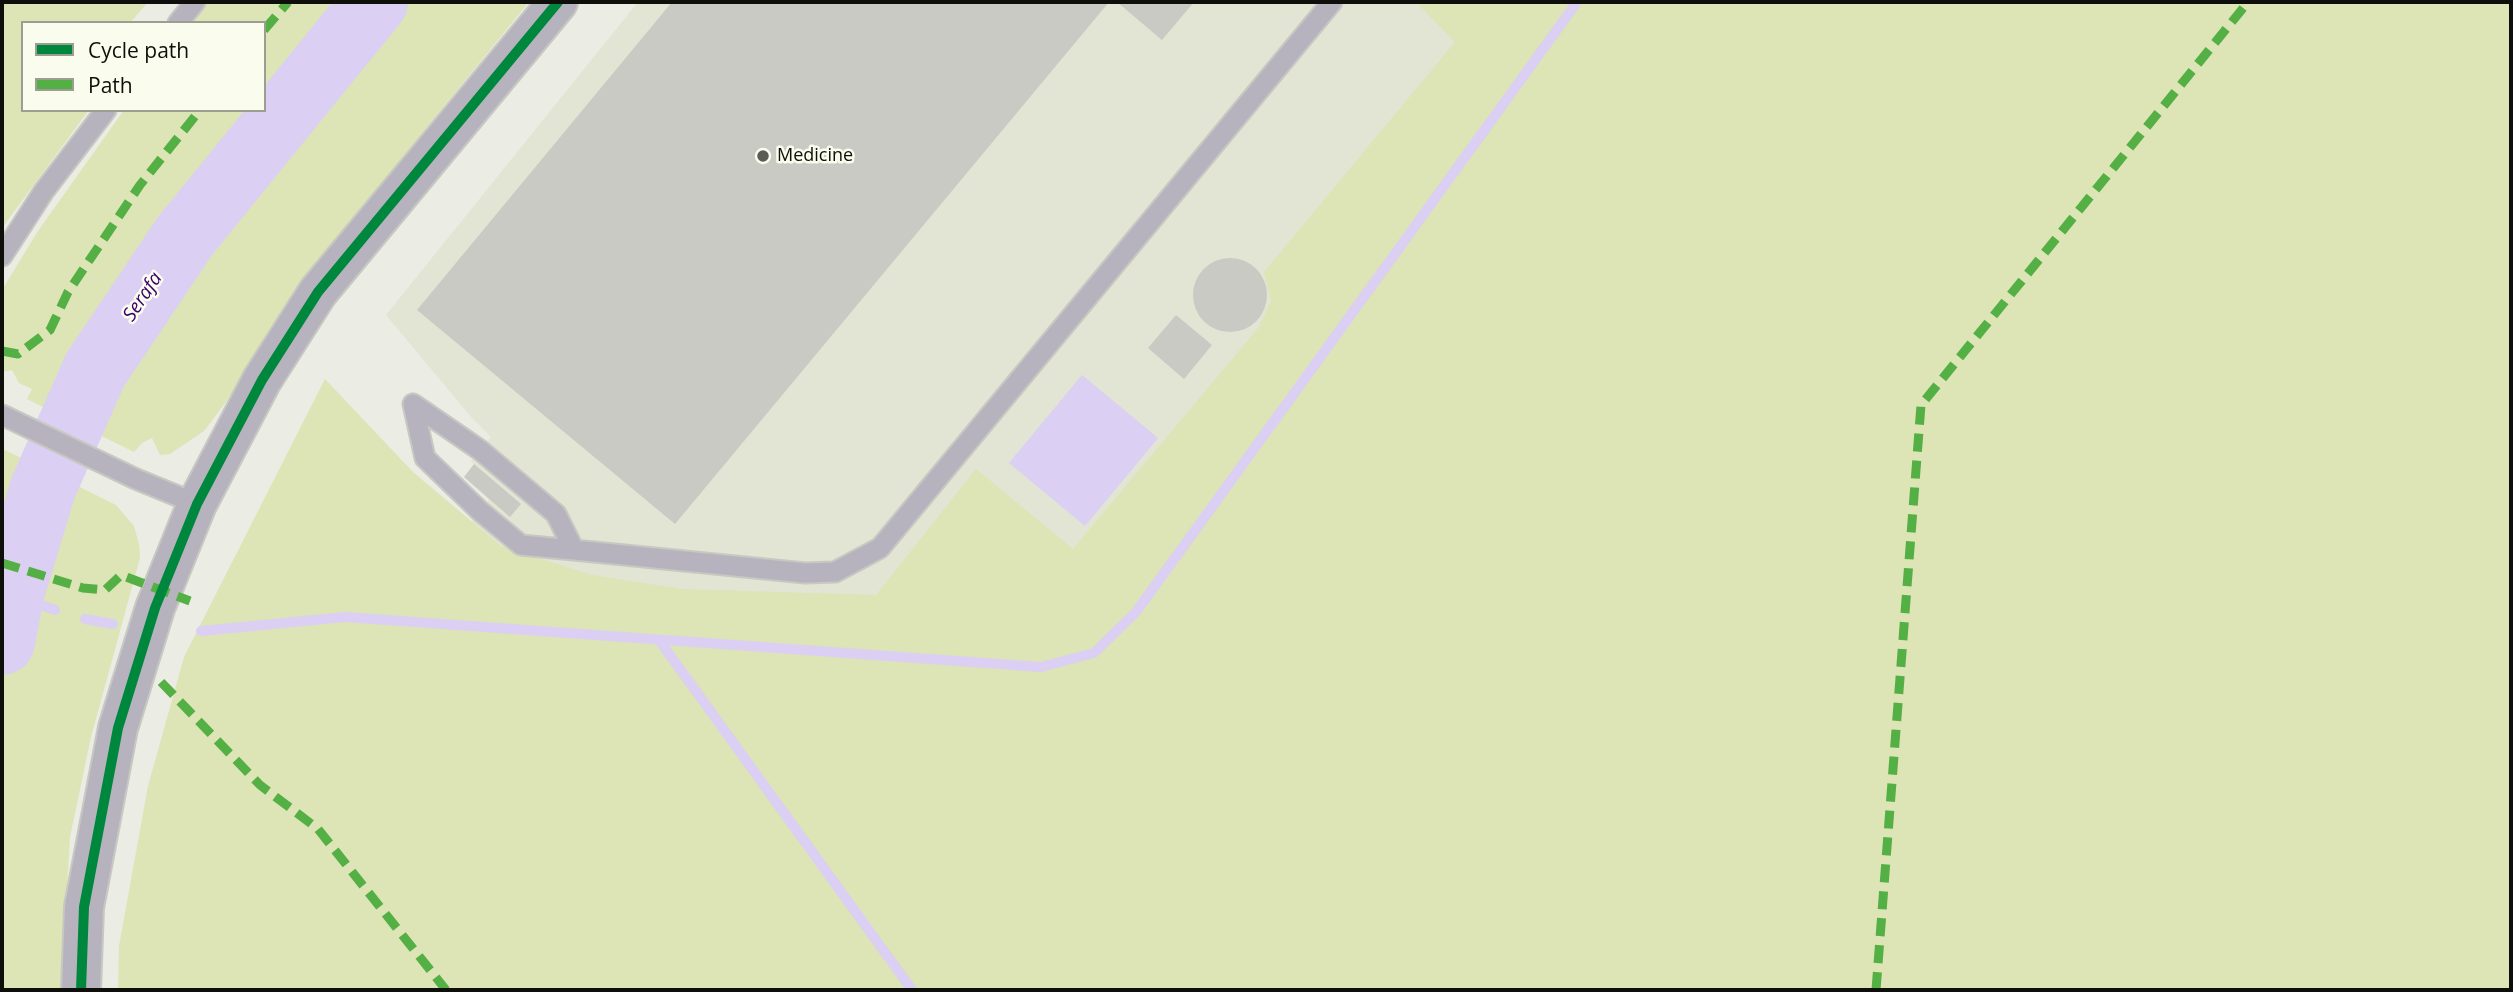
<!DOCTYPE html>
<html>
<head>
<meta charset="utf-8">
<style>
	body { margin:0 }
	#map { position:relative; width:2513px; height:992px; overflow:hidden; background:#ebece4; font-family:"Open Sans",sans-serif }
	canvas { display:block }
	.frame { position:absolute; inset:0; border:4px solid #0e0f0a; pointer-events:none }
	.legend { position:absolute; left:21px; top:21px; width:245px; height:91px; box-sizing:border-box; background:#fafded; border:2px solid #9c9e92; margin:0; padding:9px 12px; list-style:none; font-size:21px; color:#0e0f0a }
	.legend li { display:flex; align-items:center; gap:14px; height:35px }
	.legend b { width:35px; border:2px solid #9c9e92 }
</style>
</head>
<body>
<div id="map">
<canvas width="2513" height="992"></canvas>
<div class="frame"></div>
<ul class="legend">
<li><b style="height:9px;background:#00873e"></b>Cycle path</li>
<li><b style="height:9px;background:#54b044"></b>Path</li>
</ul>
</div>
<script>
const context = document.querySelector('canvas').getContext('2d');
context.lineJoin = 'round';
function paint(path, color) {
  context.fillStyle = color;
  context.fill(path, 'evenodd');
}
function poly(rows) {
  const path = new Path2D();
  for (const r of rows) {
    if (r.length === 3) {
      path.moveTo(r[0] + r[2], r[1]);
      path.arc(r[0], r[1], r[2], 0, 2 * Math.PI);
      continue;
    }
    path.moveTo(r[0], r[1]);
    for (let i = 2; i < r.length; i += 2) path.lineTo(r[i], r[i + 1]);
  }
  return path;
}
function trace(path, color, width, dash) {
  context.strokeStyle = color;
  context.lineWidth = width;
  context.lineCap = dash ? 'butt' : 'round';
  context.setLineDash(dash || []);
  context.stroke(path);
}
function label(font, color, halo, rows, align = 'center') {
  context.font = font + ' "Open Sans",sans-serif';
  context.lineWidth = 5;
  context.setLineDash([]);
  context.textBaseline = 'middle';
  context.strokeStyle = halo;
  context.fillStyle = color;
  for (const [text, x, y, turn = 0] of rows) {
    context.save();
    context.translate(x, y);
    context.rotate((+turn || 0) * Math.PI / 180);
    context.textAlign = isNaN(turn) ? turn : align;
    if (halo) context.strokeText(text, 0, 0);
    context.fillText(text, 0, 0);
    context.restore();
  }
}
paint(poly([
	[638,2,1557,2,1119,594,552,620,470,523,489,500,464,477,474,464,471,461,491,437,472,418,386,315]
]), '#e2e4d4');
paint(poly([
	[2,2,148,2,130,23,23,23,23,110,89,110,2,228],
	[208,2,529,2,305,277,226,402,204,431,170,454,160,455,152,438,142,443,134,452,27,399,32,389,19,383,12,370,2,372,2,290,38,231,124,110,264,110,264,23,192,23],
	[1416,2,2511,2,2511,990,118,990,119,946,148,786,184,657,325,379,413,472,501,546,592,575,682,589,876,595,976,469,1073,549,1259,327,1271,301,1264,272,1455,42],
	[5,450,116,505,134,526,139,544,140,558,91,737,70,837,61,990,2,990,2,451]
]), '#dde4b6');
paint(poly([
	[1082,375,1158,438,1085,526,1009,463]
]), '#dbcff3');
trace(poly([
	[11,594,55,610],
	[85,619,113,624],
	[201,631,345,617,1041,667,1094,653,1136,612,1577,2],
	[659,640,912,990]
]), '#dbcff3', 10);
trace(poly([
	[2,642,11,594,43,488,95,370,185,236,375,2]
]), '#dbcff3', 66);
paint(poly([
	[672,2,1109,2,675,524,417,310],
	[1117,2,1194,2,1162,40],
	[1230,295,37],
	[1176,315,1212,345,1184,379,1148,348],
	[474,464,521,504,510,517,464,477]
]), '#c9cac4');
const lane = poly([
	[178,23,195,2],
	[2,256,44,191,106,110],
	[413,404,480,450,556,514,574,550,521,545,480,511,425,458,413,404],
	[2,415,136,479,197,504],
	[574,550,805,573,835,572,880,548,1332,2]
]);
const street = poly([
	[81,990,84,907,118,728,155,608,197,504,262,380,318,292,558,2]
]);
trace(lane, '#c7c8c2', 23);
trace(street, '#c7c8c2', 42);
trace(lane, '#b7b3be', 19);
trace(street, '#b7b3be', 38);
trace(poly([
	[264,30,288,2],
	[2,351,18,354,50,330,68,292,140,185,200,110],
	[2,563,83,588,105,590,121,575,190,601],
	[161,682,260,785,318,829,446,990],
	[1876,990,1921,405,2248,2]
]), '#54b044', 9, [18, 9]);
trace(poly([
	[81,990,84,907,118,728,155,608,197,504,262,380,318,292,558,2]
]), '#00873e', 10);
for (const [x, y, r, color] of [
	[763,156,7,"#5b5c56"]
]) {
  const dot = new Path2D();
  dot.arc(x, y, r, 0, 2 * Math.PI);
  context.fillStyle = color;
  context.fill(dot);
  trace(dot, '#fafded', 2.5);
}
label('18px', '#0e0f0a', '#fafded', [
	["Medicine",777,156]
], 'left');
label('italic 19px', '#3a006c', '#fafded', [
	["Serafa",143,297,-56]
]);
</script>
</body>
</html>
